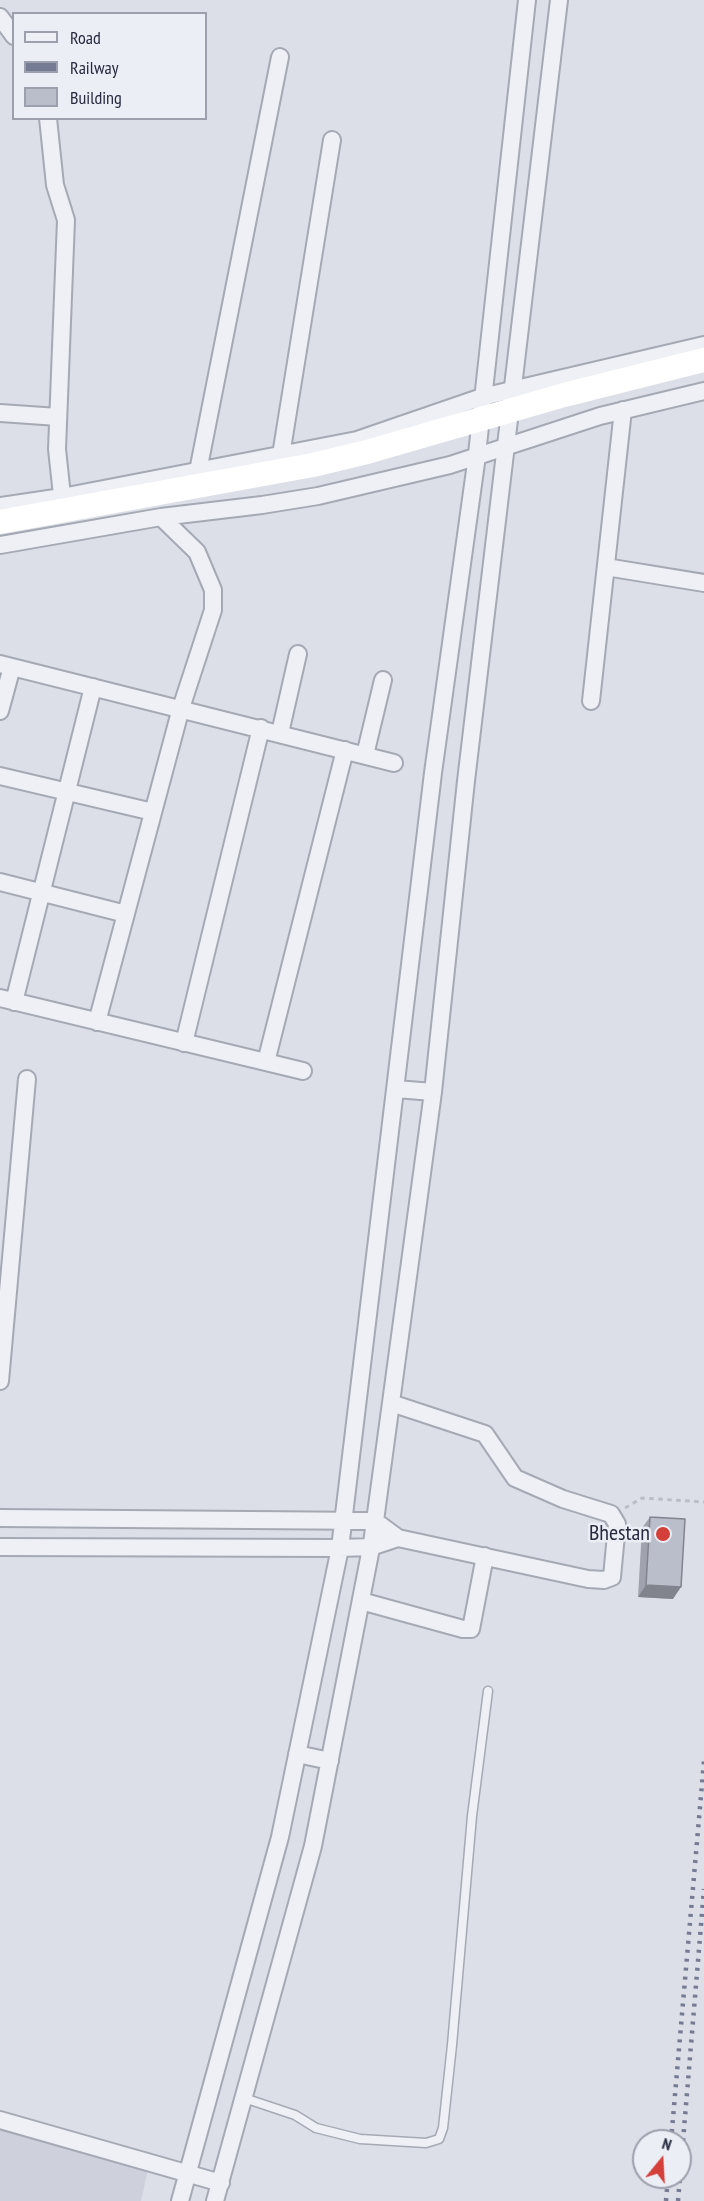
<!DOCTYPE html>
<html>
<head>
<meta charset="utf-8">
<style>
	body { margin:0 }
	#map { position:relative; width:704px; height:2201px; overflow:hidden; background:#dcdfe7; font-family:"PT Sans Narrow",sans-serif }
	canvas { display:block }
	.legend { position:absolute; left:12px; top:12px; width:195px; height:108px; box-sizing:border-box; background:#eceef5; border:2px solid #9ca0ac; margin:0; padding:8px 10px; list-style:none; font-size:18px; color:#252a3e }
	.legend li { display:flex; align-items:center; gap:12px; height:30px }
	.legend b { width:30px; border:2px solid #9ca0ac }
	.north { position:absolute; left:632px; top:2129px; width:60px; height:60px; box-sizing:border-box; background:#eceef5; border:2px solid #9ca0ac; border-radius:50%; rotate:18deg; font-size:16px; font-weight:700; line-height:24px; text-align:center; color:#252a3e }
	.north::after { content:''; display:block; margin:auto; width:21px; height:27px; background:#d43f3a; clip-path:polygon(50% 0,100% 100%,50% 72%,0 100%) }
</style>
</head>
<body>
<div id="map">
<canvas width="704" height="2201"></canvas>
<ul class="legend">
<li><b style="height:8px;background:#eff0f6"></b>Road</li>
<li><b style="height:8px;background:#757b92"></b>Railway</li>
<li><b style="height:16px;background:#babdca"></b>Building</li>
</ul>
<div class="north">N</div>
</div>
<script>
const context = document.querySelector('canvas').getContext('2d');
context.lineJoin = 'round';
function paint(path, color) {
  context.fillStyle = color;
  context.fill(path, 'evenodd');
}
function poly(rows) {
  const path = new Path2D();
  for (const r of rows) {
    path.moveTo(r[0], r[1]);
    for (let i = 2; i < r.length; i += 2) path.lineTo(r[i], r[i + 1]);
  }
  return path;
}
function trace(path, color, width, dash) {
  context.strokeStyle = color;
  context.lineWidth = width;
  context.lineCap = dash ? 'butt' : 'round';
  context.setLineDash(dash || []);
  context.stroke(path);
}
function label(font, color, halo, rows, align = 'center') {
  context.font = font + ' "PT Sans Narrow",sans-serif';
  context.lineWidth = 5;
  context.setLineDash([]);
  context.textBaseline = 'middle';
  context.strokeStyle = halo;
  context.fillStyle = color;
  for (const [text, x, y, turn = 0] of rows) {
    context.save();
    context.translate(x, y);
    context.rotate((+turn || 0) * Math.PI / 180);
    context.textAlign = isNaN(turn) ? turn : align;
    if (halo) context.strokeText(text, 0, 0);
    context.fillText(text, 0, 0);
    context.restore();
  }
}
paint(poly([
	[0,2122,149,2165,141,2201,0,2201]
]), '#ced1dc');
const lane = poly([
	[244,2098,295,2115,316,2128,360,2139,426,2143,439,2139,443,2128,452,2045,472,1816,488,1691]
]);
const street = poly([
	[0,17,14,36],
	[48,118,55,185,66,220,57,449,63,505],
	[0,413,58,417],
	[281,455,332,140],
	[198,471,280,57],
	[0,506,62,497,357,440,482,397,704,345],
	[0,545,161,517,262,505,318,496,450,465,600,416,704,391],
	[606,567,704,583],
	[0,664,394,763],
	[591,701,623,410],
	[0,711,12,667],
	[280,733,298,654],
	[365,755,383,680],
	[0,776,153,812],
	[0,882,126,914],
	[0,998,303,1071],
	[14,1002,93,687],
	[97,1022,181,708,213,610,213,590,197,552,161,517],
	[184,1043,261,728],
	[266,1062,345,750],
	[396,1089,433,1092],
	[0,1381,27,1079],
	[0,1518,375,1521,398,1538,588,1579,604,1580,612,1577,617,1524,611,1514,563,1499,515,1478,485,1434,391,1403],
	[0,1547,340,1548,371,1547,398,1538],
	[361,1601,463,1629,471,1629,485,1556],
	[297,1754,330,1761],
	[0,2120,221,2183],
	[180,2201,280,1837,340,1548,433,773,476,463,527,0],
	[215,2201,313,1846,372,1543,433,1092,466,781,559,0]
]);
trace(lane, '#a5a9b4', 11);
trace(street, '#a5a9b4', 20);
trace(poly([
	[625,1508,642,1498,704,1502]
]), '#babdc6', 3, [4.5, 4.5]);
trace(lane, '#eff0f6', 8);
trace(street, '#eff0f6', 16);
trace(poly([
	[671,2141,704,1761],
	[680,2177,704,1889],
	[666,2201,668,2177],
	[678,2201,680,2177]
]), '#757b92', 4.5, [3, 6]);
trace(poly([
	[0,522,313,465,367,452,564,395,704,360]
]), '#fff', 24);
paint(poly([
	[650,1517,673,1599,638,1597,642,1528]
]), '#a0a3ae');
paint(poly([
	[646,1585,681,1587,673,1599,638,1597]
]), '#82848d');
const building = poly([
	[650,1517,685,1519,681,1587,646,1585,650,1517]
]);
paint(building, '#babdca');
trace(building, '#82848d', 1.5);
for (const [x, y, r, color] of [
	[663,1534,8,"#d43f3a"]
]) {
  const dot = new Path2D();
  dot.arc(x, y, r, 0, 2 * Math.PI);
  context.fillStyle = color;
  context.fill(dot);
  trace(dot, '#eceef5', 2);
}
label('22px', '#252a3e', '#eceef5', [
	["Bhestan",650,1534]
], 'right');
</script>
</body>
</html>
